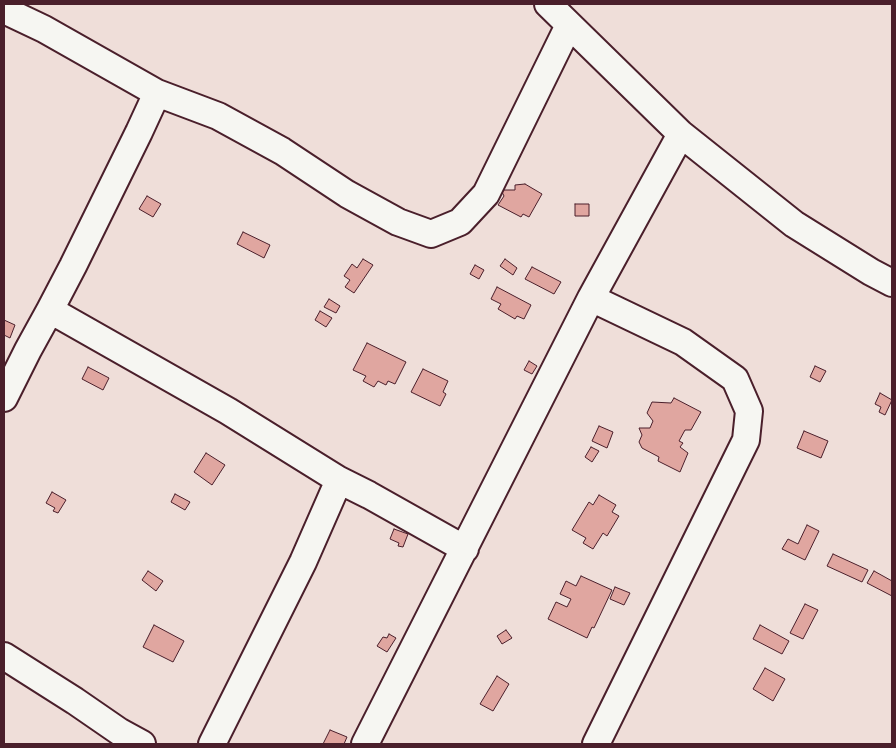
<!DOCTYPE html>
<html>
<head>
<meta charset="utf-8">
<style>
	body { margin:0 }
	#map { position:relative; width:896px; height:748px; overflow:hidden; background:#efded9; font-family:"Balsamiq Sans",sans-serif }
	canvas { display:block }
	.frame { position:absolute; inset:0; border:5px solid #4a1f2b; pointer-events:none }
</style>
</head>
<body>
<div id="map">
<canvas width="896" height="748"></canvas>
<div class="frame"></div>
</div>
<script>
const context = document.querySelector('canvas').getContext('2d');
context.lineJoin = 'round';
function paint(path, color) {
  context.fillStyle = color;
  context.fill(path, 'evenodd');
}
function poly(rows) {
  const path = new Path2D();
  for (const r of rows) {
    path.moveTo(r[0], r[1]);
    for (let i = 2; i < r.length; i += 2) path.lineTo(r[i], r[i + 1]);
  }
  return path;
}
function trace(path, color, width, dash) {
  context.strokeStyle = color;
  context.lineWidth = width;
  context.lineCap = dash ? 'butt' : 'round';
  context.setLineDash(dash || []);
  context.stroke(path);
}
const building = poly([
	[525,184,542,194,529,217,523,214,521,217,498,205,504,196,501,190,515,190,515,185,525,184],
	[147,196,161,204,153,217,139,209,147,196],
	[575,204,589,204,589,216,575,216,575,204],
	[243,232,270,245,264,258,237,244,243,232],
	[363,259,373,265,354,293,345,287,350,280,344,276,352,264,357,268,363,259],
	[505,259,517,268,513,275,500,266,505,259],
	[475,265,484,270,479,279,470,274,475,265],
	[532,267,561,282,554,294,525,279,532,267],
	[497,287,531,305,524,319,517,316,515,319,498,309,501,304,491,299,497,287],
	[329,299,340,306,336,313,324,307,329,299],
	[320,311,332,318,326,327,315,320,320,311],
	[4,320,15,325,10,338,4,335,4,320],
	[367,343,406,362,395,384,388,381,386,385,378,381,374,387,363,381,366,376,353,370,367,343],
	[529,361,537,366,532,374,524,370,529,361],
	[815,366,826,371,820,382,810,377,815,366],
	[88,367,109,378,103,390,82,379,88,367],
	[423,369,448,381,443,392,446,394,440,406,411,392,423,369],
	[880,393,892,400,885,415,879,412,881,407,875,404,880,393],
	[674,398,701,412,691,430,685,430,679,441,683,443,680,447,688,453,680,472,658,461,659,457,642,448,639,442,642,435,639,428,650,428,653,421,647,413,652,402,671,403,674,398],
	[599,426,613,432,607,448,592,441,599,426],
	[804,431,828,441,821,458,797,448,804,431],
	[591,447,599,451,592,462,585,457,591,447],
	[206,453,225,465,212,485,194,472,206,453],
	[52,492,66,500,58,513,53,511,55,508,46,503,52,492],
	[175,494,190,502,185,510,171,502,175,494],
	[599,495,616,505,612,512,619,516,607,536,603,533,593,549,583,543,586,538,572,530,589,502,593,505,599,495],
	[807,525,819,531,805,560,782,549,788,539,798,544,807,525],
	[394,529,408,534,403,547,398,546,399,543,390,539,394,529],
	[833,554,868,570,862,582,827,566,833,554],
	[148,571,163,581,156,591,142,580,148,571],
	[874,571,892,581,892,596,867,583,874,571],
	[581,576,612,590,594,628,592,627,587,638,548,619,556,602,567,607,571,599,560,594,566,581,576,586,581,576],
	[615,587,630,593,624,605,610,599,615,587],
	[805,604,818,610,803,639,790,633,805,604],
	[154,625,184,641,173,662,143,647,154,625],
	[760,625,789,641,782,654,753,639,760,625],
	[506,630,512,638,502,644,497,636,506,630],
	[389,634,396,638,387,652,377,646,383,637,387,638,389,634],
	[765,668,785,679,773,701,753,689,765,668],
	[497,676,509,684,493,711,480,704,497,676],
	[330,730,347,737,344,744,323,744,330,730]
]);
paint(building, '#e0a6a0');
trace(building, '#4a1f2b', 1);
const minor = poly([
	[548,4,681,134,794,224,871,272,892,283],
	[4,10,44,29,157,93,218,116,282,151,347,194,398,222,431,234,460,222,486,194,569,25],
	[591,298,683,342,735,379,749,411,746,440,596,744],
	[50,310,228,411,339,480,369,495,465,549],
	[4,398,28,350,50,310,73,266,139,132,157,93],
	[4,656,75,701,120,732,142,744],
	[212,744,303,562,339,480],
	[365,744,591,298,681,134]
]);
trace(minor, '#4a1f2b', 30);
trace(minor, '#f6f6f2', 26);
</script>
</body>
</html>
